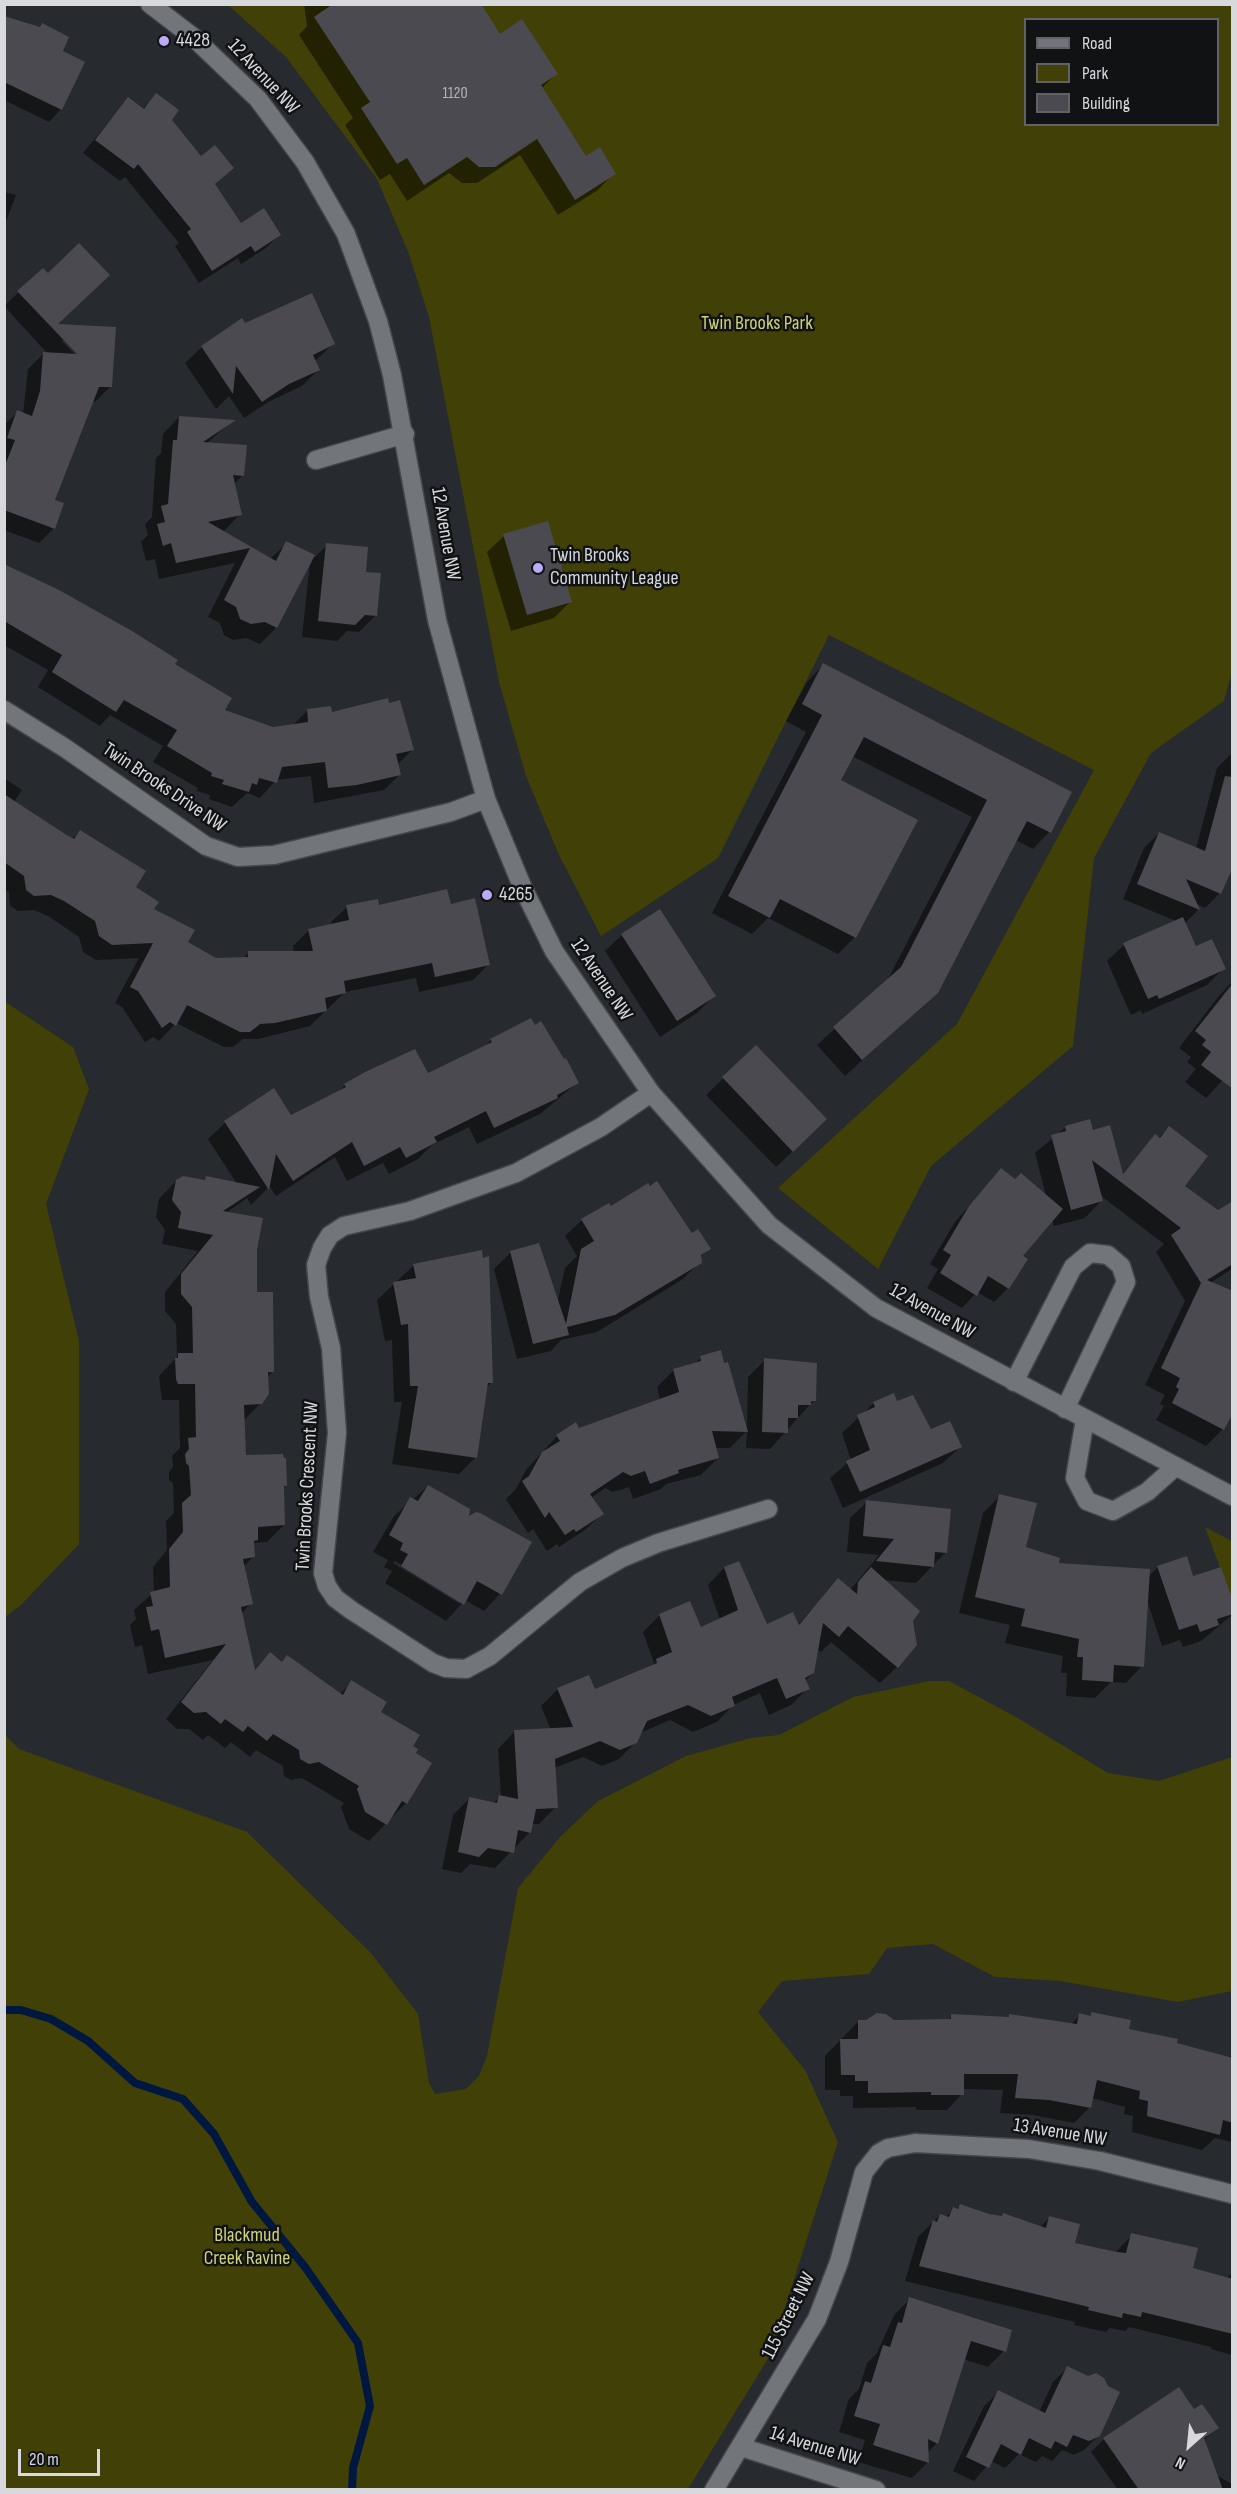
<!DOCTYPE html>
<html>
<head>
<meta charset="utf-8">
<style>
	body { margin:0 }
	#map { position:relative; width:1237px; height:2494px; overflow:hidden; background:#272a2e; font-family:"Sofia Sans Condensed",sans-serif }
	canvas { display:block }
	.frame { position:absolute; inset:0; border:6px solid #d7d9dc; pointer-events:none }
	.legend { position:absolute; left:1024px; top:18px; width:195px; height:108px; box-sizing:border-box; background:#111214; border:2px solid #606264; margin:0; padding:8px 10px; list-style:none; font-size:18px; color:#d7d9dc }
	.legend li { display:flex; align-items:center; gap:12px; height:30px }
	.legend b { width:30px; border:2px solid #606264 }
	.north { position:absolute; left:1159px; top:2416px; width:60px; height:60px; -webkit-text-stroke:4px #111214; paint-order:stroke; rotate:207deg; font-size:16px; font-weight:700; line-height:24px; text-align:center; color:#d7d9dc }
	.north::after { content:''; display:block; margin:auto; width:21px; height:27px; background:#d7d9dc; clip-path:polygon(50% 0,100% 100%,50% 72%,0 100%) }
	.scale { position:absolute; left:18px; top:2449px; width:82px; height:27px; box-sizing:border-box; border:3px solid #d7d9dc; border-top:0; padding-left:8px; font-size:18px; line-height:21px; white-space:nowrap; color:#d7d9dc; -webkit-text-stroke:4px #111214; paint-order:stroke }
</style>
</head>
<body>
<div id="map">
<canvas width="1237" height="2494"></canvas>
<div class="frame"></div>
<ul class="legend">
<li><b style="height:8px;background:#72757a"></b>Road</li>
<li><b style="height:16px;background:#414107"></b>Park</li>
<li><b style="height:16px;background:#4a4a50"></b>Building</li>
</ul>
<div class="north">N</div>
<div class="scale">20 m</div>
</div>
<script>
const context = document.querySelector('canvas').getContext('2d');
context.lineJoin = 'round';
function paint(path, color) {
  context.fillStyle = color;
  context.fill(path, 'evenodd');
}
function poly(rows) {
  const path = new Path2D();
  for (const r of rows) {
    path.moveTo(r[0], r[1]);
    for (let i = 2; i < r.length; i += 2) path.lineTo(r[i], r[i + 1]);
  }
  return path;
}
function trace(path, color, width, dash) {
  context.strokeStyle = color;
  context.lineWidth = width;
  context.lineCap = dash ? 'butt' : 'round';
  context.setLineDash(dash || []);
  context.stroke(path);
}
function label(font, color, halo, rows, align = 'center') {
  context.font = font + ' "Sofia Sans Condensed",sans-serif';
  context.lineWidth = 5;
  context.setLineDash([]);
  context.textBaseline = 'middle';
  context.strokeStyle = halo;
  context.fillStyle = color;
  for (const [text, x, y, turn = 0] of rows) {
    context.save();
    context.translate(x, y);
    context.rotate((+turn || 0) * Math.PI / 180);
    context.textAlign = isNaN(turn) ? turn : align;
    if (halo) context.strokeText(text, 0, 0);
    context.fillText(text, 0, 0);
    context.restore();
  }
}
paint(poly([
	[228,5,1232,5,1232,672,1224,701,1151,753,1094,858,1073,1046,931,1166,878,1269,778,1188,957,1024,1094,770,829,635,718,858,601,936,559,855,526,776,499,682,429,317,409,254,377,179,286,57],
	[1026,20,1218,20,1218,124,1026,124],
	[4,1001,73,1047,89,1089,46,1204,79,1341,79,1544,21,1605,5,1617],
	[1205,1527,1232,1541,1232,1600],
	[929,1681,949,1681,1016,1717,1108,1773,1159,1781,1232,1757,1232,1991,1178,2002,1060,1981,995,1977,933,1944,887,1948,869,1974,782,1981,758,2012,805,2070,838,2142,769,2357,688,2489,5,2489,5,1735,19,1749,247,1832,370,1952,418,2014,429,2083,435,2094,466,2089,479,2076,487,2056,518,1888,560,1837,598,1801,686,1756,751,1738,779,1735,853,1697]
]), '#414107');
paint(poly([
	[304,4,480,4,499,36,556,74,541,89,586,158,614,173,598,190,558,215,520,155,477,183,462,183,449,173,407,201,390,174,380,180,345,125,353,118,299,35,307,26],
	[4,18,61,51,61,109,49,122,4,100],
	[156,95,170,120,201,158,232,168,214,185,240,226,279,235,266,248,241,264,238,258,199,283,175,246,179,243,125,177,120,181,83,153,128,99,142,110],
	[4,192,16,195,4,227],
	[42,270,55,326,110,387,95,402,92,401,53,501,54,528,39,543,4,530,4,425,18,412,23,414,28,369,43,354,48,354,4,306],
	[61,340,65,340,83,358,81,361],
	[245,325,333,344,314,362,318,370,302,386,270,401,244,418,229,396,216,409,185,363,202,347],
	[179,417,232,421,206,444,243,475,233,485,240,514,223,532,270,559,287,543,315,557,327,545,364,573,376,615,359,632,347,631,337,641,302,637,310,562,276,628,260,644,247,638,233,640,224,635,220,623,208,617,235,563,159,579,155,559,146,561,141,542,148,535,145,524,152,517,156,458,161,453,163,434],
	[504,536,571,601,554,618,511,631,487,552],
	[4,567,173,665,223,711,273,728,292,726,307,711,330,714,413,749,398,764,399,775,384,790,314,803,311,776,276,780,260,798,247,793,232,807,209,799,210,795,197,791,198,788,153,762,163,746,110,715,100,726,38,687,48,670,4,645],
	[823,665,1049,832,1033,849,1016,840,937,992,845,1076,817,1045,887,981,972,817,852,756,839,781,855,937,838,954,768,918,752,934,712,913,806,732,786,721,807,682],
	[1232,753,1232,863,1220,893,1205,908,1195,903,1198,910,1184,924,1195,948,1224,968,1207,985,1142,1014,1141,1010,1131,1015,1107,961,1124,945,1176,921,1123,899,1144,848,1159,833,1196,849,1217,768],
	[4,778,22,790,14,802,72,839,80,832,186,943,215,959,243,958,249,953,294,952,293,946,309,930,331,926,331,922,347,907,450,906,489,964,473,980,419,992,416,978,345,992,310,1026,258,1039,243,1039,233,1047,224,1047,176,1023,159,1041,153,1037,145,1042,122,1007,115,1003,139,958,96,960,83,952,79,937,48,916,34,910,18,911,10,906,9,892,4,889],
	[622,935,714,996,697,1013,660,1037,605,951],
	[1232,982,1232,1070,1206,1098,1185,1082,1196,1069,1187,1062,1191,1057,1179,1048,1218,997],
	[491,1040,577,1083,540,1114,477,1144,469,1127,432,1145,418,1159,389,1174,383,1163,347,1181,335,1157,276,1196,268,1184,267,1189,251,1205,247,1198,226,1213,255,1250,255,1294,272,1372,267,1378,261,1403,243,1421,245,1457,286,1486,282,1489,284,1525,267,1542,253,1543,254,1556,243,1567,251,1603,241,1614,254,1670,270,1654,281,1663,340,1694,352,1682,411,1746,406,1803,369,1841,349,1829,341,1807,344,1803,302,1778,291,1780,284,1776,283,1766,256,1750,250,1757,231,1742,225,1748,208,1735,203,1740,189,1729,177,1729,166,1719,213,1660,148,1674,142,1645,135,1647,130,1625,136,1619,134,1610,154,1592,153,1567,167,1550,166,1521,174,1513,173,1483,169,1480,169,1472,173,1467,172,1456,180,1448,179,1400,162,1400,159,1376,177,1357,176,1324,165,1311,165,1292,198,1251,162,1244,165,1230,156,1217,159,1199,176,1181,203,1181,207,1178,237,1184,208,1139,225,1123,273,1090,291,1117,336,1094,345,1085,427,1075,484,1047],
	[756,1047,809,1136,776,1167,706,1095],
	[1066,1127,1092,1131,1122,1174,1155,1136,1158,1138,1169,1128,1183,1186,1218,1212,1232,1203,1232,1269,1210,1283,1223,1429,1206,1446,1156,1420,1164,1406,1160,1404,1165,1395,1145,1385,1185,1301,1156,1252,1164,1244,1100,1195,1101,1201,1085,1218,1054,1226,1052,1219,1021,1256,1008,1288,994,1302,977,1292,962,1308,927,1288,938,1269,930,1264,955,1222,988,1184,1015,1181,1046,1196,1035,1153],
	[582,1220,692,1235,709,1249,700,1257,700,1262,683,1279,597,1332,561,1340,551,1351,517,1359,494,1269,511,1252,557,1304,565,1268,577,1256,565,1236],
	[414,1265,491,1383,486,1388,476,1457,459,1474,392,1464,402,1402,394,1402,392,1340,385,1341,377,1300],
	[701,1358,747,1430,748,1377,765,1360,814,1400,770,1449,746,1448,747,1431,730,1448,715,1448,718,1458,701,1475,666,1484,661,1489,633,1499,629,1487,613,1492,605,1488,591,1498,602,1514,585,1530,559,1547,557,1544,547,1551,533,1529,528,1533,506,1499,516,1489,526,1470,557,1436,660,1400,657,1387,673,1371,693,1365],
	[874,1403,897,1403,930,1431,960,1447,943,1463,843,1508,830,1478,851,1460,842,1433],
	[428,1486,467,1520,530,1543,500,1594,484,1611,465,1600,446,1621,385,1583,392,1571,384,1567,388,1560,373,1552,394,1516],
	[395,1561,460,1601,460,1604,393,1563],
	[1000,1496,1024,1548,1057,1565,1148,1577,1158,1567,1192,1578,1232,1606,1232,1615,1201,1641,1183,1647,1180,1640,1162,1646,1147,1600,1142,1666,1126,1683,1111,1682,1095,1698,1066,1696,1067,1673,1061,1673,1063,1656,1005,1643,1010,1625,959,1613,983,1513],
	[867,1502,945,1553,916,1583,883,1580,911,1621,897,1667,880,1683,831,1642,821,1652,817,1649,813,1673,805,1681,808,1688,791,1705,769,1715,760,1693,733,1705,717,1722,693,1732,670,1720,640,1733,636,1742,619,1759,602,1766,583,1757,554,1768,556,1807,539,1824,531,1824,530,1832,495,1868,470,1864,461,1873,442,1869,453,1815,470,1798,493,1803,501,1797,498,1749,514,1732,551,1730,541,1706,558,1689,594,1691,648,1669,654,1663,643,1632,660,1615,701,1629,720,1620,708,1585,724,1568,766,1626,797,1626,838,1580,850,1590,879,1555,847,1552,850,1518],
	[1092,2014,1127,2030,1228,2058,1232,2055,1232,2142,1215,2138,1202,2150,1132,2132,1133,2116,1124,2114,1125,2107,1092,2098,1090,2107,1074,2123,1033,2115,1000,2113,1003,2090,963,2089,962,2094,947,2110,916,2110,916,2107,853,2108,853,2096,840,2096,840,2090,825,2090,825,2056,858,2022,947,2021,952,2016,1007,2019,1010,2016,1070,2025,1080,2015,1089,2017],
	[960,2206,988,2216,1040,2227,1049,2218,1073,2244,1116,2252,1132,2235,1191,2270,1227,2279,1232,2272,1232,2355,1211,2349,1211,2347,1129,2327,1125,2331,1110,2328,1106,2332,1074,2325,1075,2322,905,2281,918,2237,940,2215,945,2217],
	[910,2299,1004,2351,988,2367,963,2359,937,2443,927,2453,928,2462,912,2478,858,2462,865,2440,839,2432,849,2399,859,2389,867,2363,877,2353,894,2315],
	[1067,2368,1099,2435,1084,2450,1074,2455,1062,2450,1052,2461,1042,2456,1036,2462,1019,2454,1005,2468,991,2461,974,2481,953,2471,984,2406,999,2392,1039,2412,1053,2382],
	[1193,2411,1217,2428,1203,2441,1216,2475,1232,2484,1232,2490,1118,2490,1091,2452,1104,2439]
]), '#0007');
trace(poly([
	[4,2010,21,2010,51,2019,88,2041,135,2083,183,2099,214,2134,252,2202,305,2267,358,2343,370,2406,353,2468,352,2490]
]), '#001740', 8);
paint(poly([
	[333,4,481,4,500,34,522,19,558,74,541,85,586,156,600,147,616,174,575,200,537,139,495,167,479,167,467,157,424,185,407,158,397,164,361,108,370,102,314,17],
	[4,16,40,27,42,23,69,37,63,51,85,62,62,110,4,82],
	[156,93,179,110,172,120,201,156,215,145,234,168,215,184,241,223,264,208,281,235,255,252,251,246,212,271,187,232,191,229,138,164,134,169,95,140,128,97,144,109],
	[79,243,110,275,58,324,116,327,112,387,99,387,55,500,64,503,55,529,4,510,4,468,15,440,7,438,17,410,32,416,40,391,43,352,77,354,17,291,43,268,48,273],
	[312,293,335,344,313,355,320,370,289,384,262,402,236,366,233,394,201,346,242,318,245,323],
	[179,416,236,420,203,442,247,445,244,476,233,475,242,515,208,522,276,561,286,541,315,555,277,628,265,622,251,624,240,619,236,607,224,600,250,548,176,563,171,543,163,546,157,524,165,522,161,506,168,504,173,440,177,440],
	[548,521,572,602,527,615,503,534],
	[326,543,368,547,366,572,381,573,377,616,365,615,355,625,318,621],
	[4,564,59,590,132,631,178,660,175,664,232,698,225,710,273,727,308,722,307,709,331,706,332,712,388,698,389,703,400,700,414,750,396,754,401,775,357,785,328,788,325,762,282,767,277,783,259,778,257,785,252,783,249,792,222,784,224,780,211,776,212,773,167,746,177,730,124,700,116,712,52,672,62,655,4,621],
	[823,663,1072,792,1051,833,1027,821,938,993,862,1060,833,1027,901,967,987,800,864,737,841,780,918,820,856,938,780,899,770,918,728,896,822,715,802,704],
	[1225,776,1233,777,1233,867,1221,894,1186,879,1200,910,1137,884,1159,832,1205,851],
	[4,794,65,834,74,839,80,830,146,871,136,887,159,902,154,909,195,930,188,942,216,958,248,957,248,951,313,951,308,929,349,920,346,905,378,899,379,905,447,889,451,904,475,898,490,965,435,977,432,963,344,981,346,993,325,998,327,1011,275,1023,260,1024,250,1032,240,1032,187,1005,176,1026,170,1022,162,1028,138,991,130,987,153,943,112,945,99,936,95,921,64,901,51,895,34,896,26,890,24,876,4,862],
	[660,909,716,996,677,1021,621,934],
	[1183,917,1196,946,1212,939,1226,969,1159,999,1157,995,1148,999,1123,943],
	[1233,983,1233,1089,1201,1065,1211,1052,1202,1045,1206,1040,1195,1031],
	[531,1018,535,1025,541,1021,564,1059,566,1058,579,1083,557,1095,558,1098,494,1128,486,1111,434,1137,437,1142,406,1158,400,1147,364,1166,352,1142,293,1181,276,1154,269,1190,224,1121,274,1088,291,1115,346,1087,344,1084,365,1072,415,1049,428,1073,492,1042,490,1039],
	[756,1045,827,1119,793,1152,722,1077],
	[1090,1119,1093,1130,1110,1125,1123,1174,1155,1134,1160,1138,1169,1126,1208,1156,1185,1186,1218,1210,1233,1201,1233,1264,1207,1280,1233,1291,1233,1413,1224,1430,1172,1403,1179,1389,1176,1387,1180,1378,1161,1368,1201,1283,1171,1235,1181,1228,1092,1160,1103,1201,1071,1210,1051,1135,1066,1131,1065,1126],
	[1001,1168,1015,1179,1021,1173,1063,1209,1023,1256,1028,1259,1009,1289,988,1276,977,1296,940,1273,951,1255,943,1250,969,1206],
	[183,1176,205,1180,206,1176,260,1187,223,1211,263,1218,257,1250,257,1292,273,1292,274,1372,268,1372,269,1394,262,1404,244,1405,246,1455,283,1454,284,1458,286,1458,287,1486,284,1486,285,1525,258,1527,258,1540,254,1541,255,1557,243,1559,253,1604,241,1607,255,1670,270,1652,282,1662,287,1655,343,1695,351,1680,387,1702,381,1712,420,1735,413,1746,418,1749,416,1753,432,1763,407,1804,402,1801,387,1825,365,1812,357,1789,359,1786,319,1762,309,1764,300,1759,299,1750,273,1734,267,1741,248,1726,243,1732,225,1719,221,1724,206,1712,194,1713,181,1702,226,1644,165,1658,159,1629,151,1631,146,1607,153,1606,150,1592,170,1587,169,1549,183,1532,182,1503,191,1495,189,1466,186,1463,185,1454,189,1449,188,1438,196,1437,195,1384,178,1384,176,1379,175,1358,178,1358,178,1353,193,1353,192,1307,181,1294,181,1274,213,1235,178,1228,181,1212,172,1200,176,1180],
	[657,1181,692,1233,698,1229,711,1249,701,1255,702,1263,615,1315,567,1327,569,1335,533,1344,510,1251,539,1243,566,1324,581,1249,594,1241,581,1219,609,1203,611,1206,648,1183,650,1186],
	[482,1250,483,1258,489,1256,493,1383,488,1383,477,1458,408,1448,418,1386,410,1386,408,1324,401,1325,393,1282,416,1278,413,1264],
	[721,1350,724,1363,728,1362,748,1432,712,1431,719,1458,678,1470,679,1473,650,1484,645,1471,631,1476,623,1472,590,1494,604,1514,576,1532,574,1529,565,1535,549,1512,545,1518,522,1481,529,1476,542,1452,560,1441,556,1435,576,1422,579,1428,679,1392,673,1369,701,1361,700,1356],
	[764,1358,817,1363,816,1401,811,1401,811,1405,798,1405,798,1418,788,1418,788,1433,762,1432],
	[894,1393,897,1401,913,1395,931,1429,950,1421,962,1447,860,1492,846,1461,870,1450,857,1415,875,1407,873,1402],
	[428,1485,470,1509,469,1516,476,1512,480,1513,532,1542,502,1595,477,1581,464,1605,401,1566,408,1554,400,1550,403,1543,389,1535,410,1497,418,1501],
	[999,1494,1037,1503,1026,1547,1060,1558,1059,1563,1150,1569,1144,1667,1114,1665,1113,1682,1082,1680,1083,1657,1077,1657,1079,1639,1021,1626,1025,1609,975,1597],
	[866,1500,951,1509,947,1553,935,1552,934,1567,876,1561,894,1539,863,1536],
	[1187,1556,1193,1576,1221,1567,1233,1601,1233,1614,1217,1619,1219,1625,1200,1632,1197,1624,1179,1630,1157,1566],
	[739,1561,767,1624,793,1612,799,1625,838,1578,857,1594,858,1582,871,1567,920,1611,913,1621,917,1645,898,1668,848,1626,839,1637,823,1623,814,1673,805,1678,810,1689,786,1699,777,1678,732,1697,735,1706,711,1716,688,1705,647,1721,637,1743,620,1750,600,1741,555,1759,558,1808,536,1809,531,1833,518,1830,514,1853,488,1848,479,1857,458,1852,469,1797,497,1803,499,1795,518,1799,514,1730,573,1727,557,1688,589,1675,595,1689,657,1663,656,1659,672,1652,659,1614,690,1601,701,1627,738,1610,724,1567],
	[1091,2012,1131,2020,1129,2029,1178,2039,1177,2043,1233,2058,1233,2123,1223,2120,1220,2135,1147,2116,1148,2101,1139,2099,1140,2091,1097,2080,1091,2108,1049,2100,1015,2098,1018,2074,964,2074,964,2095,931,2095,931,2092,868,2093,868,2081,855,2081,855,2075,841,2075,840,2039,858,2039,858,2020,866,2020,877,2013,886,2014,894,2020,951,2019,951,2014,1009,2017,1009,2014,1077,2024,1079,2013,1091,2016],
	[960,2204,989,2214,1002,2216,1003,2213,1046,2228,1049,2216,1080,2224,1075,2243,1117,2252,1126,2253,1131,2233,1198,2248,1193,2268,1233,2279,1233,2334,1142,2312,1141,2317,1123,2313,1122,2318,1088,2310,1089,2307,919,2266,933,2220,937,2222,940,2214,949,2217,953,2207,958,2209],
	[909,2297,1012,2330,1006,2352,971,2341,938,2444,928,2439,929,2463,873,2445,880,2424,854,2416,865,2381,871,2383,883,2345,890,2347,898,2322,902,2323],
	[1067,2366,1088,2376,1096,2373,1104,2378,1108,2386,1120,2392,1100,2436,1089,2441,1073,2435,1067,2447,1055,2441,1051,2449,1029,2438,1021,2455,1001,2444,989,2468,966,2457,998,2390,1045,2413],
	[1179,2387,1194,2409,1202,2404,1219,2428,1204,2438,1223,2490,1139,2490,1103,2438]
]), '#4a4a50');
const minor = poly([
	[316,460,405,434],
	[4,710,65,748,206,846,238,857,274,855,451,812,486,799],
	[651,1093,601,1127,516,1173,410,1211,344,1226,330,1235,322,1248,316,1265,319,1297,331,1348,337,1433,323,1573,327,1586,335,1598,351,1610,433,1663,446,1668,466,1669,490,1656,580,1582,622,1558,658,1543,768,1509],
	[1014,1382,1073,1267,1090,1253,1108,1255,1121,1266,1126,1282,1065,1409],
	[1085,1419,1075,1478,1087,1501,1113,1511,1147,1492,1175,1467],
	[741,2447,876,2490],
	[714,2490,817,2319,839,2262,864,2172,879,2153,888,2148,915,2143,1029,2149,1100,2161,1232,2194]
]);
const tertiary = poly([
	[150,4,193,37,258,99,305,162,346,234,378,321,392,375,437,620,486,799,522,886,554,951,651,1093,769,1225,876,1308,1232,1496]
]);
trace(minor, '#444649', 21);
trace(tertiary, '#444649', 21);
trace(minor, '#72757a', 18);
trace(tertiary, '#72757a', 18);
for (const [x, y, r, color] of [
	[164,41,6,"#bbaaf6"],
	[538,568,6,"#bbaaf6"],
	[487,895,6,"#bbaaf6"]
]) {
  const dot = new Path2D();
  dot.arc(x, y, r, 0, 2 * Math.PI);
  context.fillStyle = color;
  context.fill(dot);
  trace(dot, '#111214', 2);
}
label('16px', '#b4b5b9', null, [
	["1120",455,94]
]);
label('20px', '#d7d9dc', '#111214', [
	["4428",176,41],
	["Twin Brooks",550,556],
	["Community League",550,579],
	["4265",499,895]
], 'left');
label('20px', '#d7d9dc', '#111214', [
	["12 Avenue NW",263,77,47],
	["12 Avenue NW",445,534,80],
	["Twin Brooks Drive NW",164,788,34],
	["12 Avenue NW",601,980,56],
	["12 Avenue NW",932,1312,29],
	["Twin Brooks Crescent NW",308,1486,-87],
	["13 Avenue NW",1060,2133,9],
	["115 Street NW",789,2316,-63],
	["14 Avenue NW",815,2447,17]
]);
label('20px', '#d0d378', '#111214', [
	["Twin Brooks Park",757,324],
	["Blackmud",247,2236],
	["Creek Ravine",247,2259]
]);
</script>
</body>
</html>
